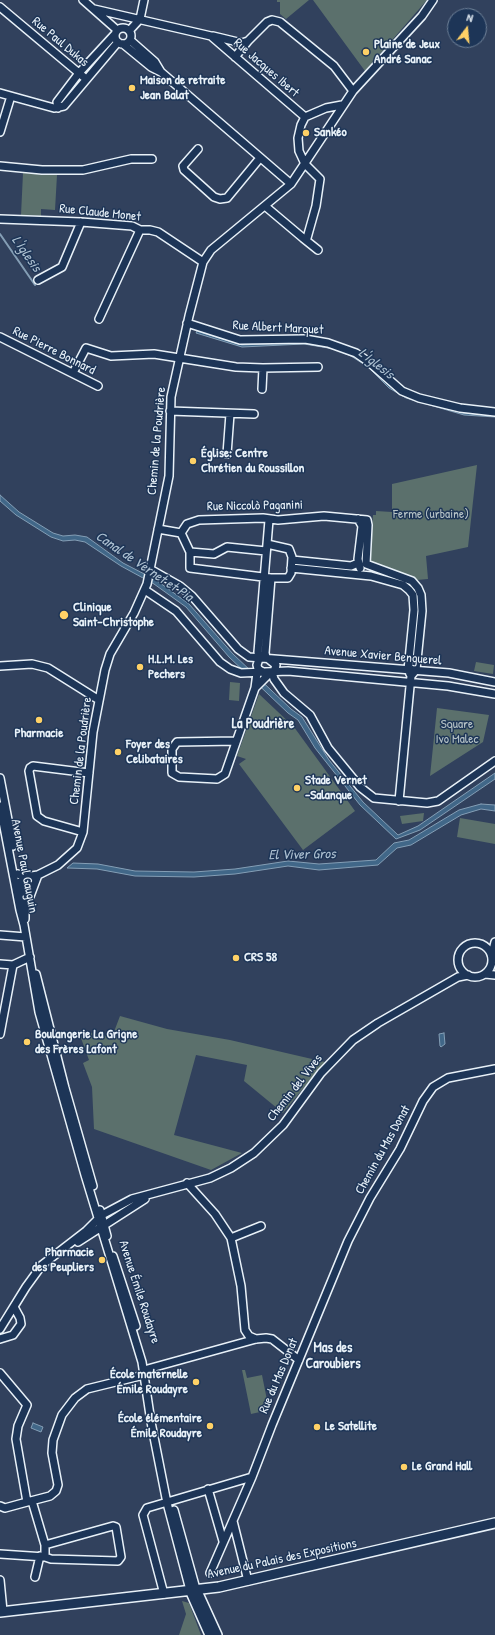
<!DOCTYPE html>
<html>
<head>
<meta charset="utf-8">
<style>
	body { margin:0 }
	#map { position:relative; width:495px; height:1635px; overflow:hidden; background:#31415d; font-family:"Patrick Hand",sans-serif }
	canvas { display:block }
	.north { position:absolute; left:447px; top:8px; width:40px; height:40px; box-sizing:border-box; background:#1d3557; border:1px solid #6e8097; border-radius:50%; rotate:16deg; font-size:11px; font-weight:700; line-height:16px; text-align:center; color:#e8f1f8 }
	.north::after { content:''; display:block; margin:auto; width:14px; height:18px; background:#ffd166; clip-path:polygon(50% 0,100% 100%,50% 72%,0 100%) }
</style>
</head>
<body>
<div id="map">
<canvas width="495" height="1635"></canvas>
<div class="north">N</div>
</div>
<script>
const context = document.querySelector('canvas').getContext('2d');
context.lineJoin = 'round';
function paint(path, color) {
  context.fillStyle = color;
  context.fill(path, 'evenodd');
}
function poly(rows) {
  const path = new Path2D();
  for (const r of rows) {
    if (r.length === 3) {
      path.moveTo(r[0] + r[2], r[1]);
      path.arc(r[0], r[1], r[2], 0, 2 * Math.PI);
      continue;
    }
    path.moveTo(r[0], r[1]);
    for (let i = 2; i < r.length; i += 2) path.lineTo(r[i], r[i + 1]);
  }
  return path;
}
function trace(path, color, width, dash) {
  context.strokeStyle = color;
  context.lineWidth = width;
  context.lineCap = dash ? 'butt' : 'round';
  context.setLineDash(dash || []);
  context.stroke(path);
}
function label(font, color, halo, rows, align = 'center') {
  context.font = font + ' "Patrick Hand",sans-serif';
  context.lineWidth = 3;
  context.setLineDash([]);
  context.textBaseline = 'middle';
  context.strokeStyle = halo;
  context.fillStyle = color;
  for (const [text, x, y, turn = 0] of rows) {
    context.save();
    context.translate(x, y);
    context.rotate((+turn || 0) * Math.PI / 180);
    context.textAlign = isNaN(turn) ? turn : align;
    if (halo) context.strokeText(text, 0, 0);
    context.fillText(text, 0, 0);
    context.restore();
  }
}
paint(poly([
	[277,0,309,0,286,19,280,14,280,2,277,2],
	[313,0,427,0,365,71],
	[23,173,57,175,55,210,41,209,41,216,21,215],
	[477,465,468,547,426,556,428,579,417,580,390,568,372,564,370,562,369,559,373,515,376,515,376,511,392,512,392,484],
	[476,662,494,665,493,674,474,671],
	[230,682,240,683,239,701,229,700],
	[259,694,294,727,355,811,303,850,239,764,246,759,237,756],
	[437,708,489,715,483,742,430,776],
	[424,813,423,821,402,824,400,816],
	[460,818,495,824,495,844,457,837],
	[120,1016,167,1029,230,1040,325,1062,283,1113,244,1081,247,1065,196,1055,174,1135,242,1153,211,1170,94,1129,92,1087,83,1063,89,1060,78,1030,112,1037],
	[242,1370,245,1370,247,1378,262,1375,269,1410,251,1414],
	[182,1601,189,1603,201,1635,179,1635,186,1614]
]), '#5b706c');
const water = poly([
	[197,331,242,345,304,342,340,349,360,359,393,389,406,397,464,413,495,416,495,417,464,415,406,398,389,388,368,367,351,356,334,349,304,344,242,347,196,333,197,331],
	[0,495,19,512,53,533,63,536,75,535,87,537,123,563,156,580,189,604,233,654,291,709,302,717,329,760,363,802,398,835,418,826,495,773,495,779,420,830,396,839,360,805,315,748,298,720,288,713,229,657,186,607,154,584,121,566,85,542,75,540,63,541,51,537,16,515,0,501,0,495],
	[481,804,495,805,495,811,481,809,461,815,411,845,397,848,378,865,319,870,288,866,235,874,194,877,135,876,97,869,67,868,73,863,98,864,135,871,194,872,235,869,288,861,319,864,376,860,394,843,409,840,459,810,481,804],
	[444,1033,445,1044,441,1047,440,1046,439,1034,444,1033],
	[33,1423,43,1427,41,1432,31,1428,33,1423]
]);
paint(water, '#416788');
trace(water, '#849eb5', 1);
trace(poly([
	[0,234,35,285]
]), '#849eb5', 2);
const minor = poly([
	[83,0,117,30],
	[0,7,86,79],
	[94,9,211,36,305,117],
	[123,36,8],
	[129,31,140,19,144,0],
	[213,36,242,43,248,41,267,22,272,20,280,22,334,66,353,91],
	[130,40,155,62,161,72,291,184],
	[123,44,151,67,161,72],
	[235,57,248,41],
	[0,93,54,108,64,106,118,42],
	[58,108,57,102,79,73,115,34],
	[0,132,11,96],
	[198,149,183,166,184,170,214,197,220,199,227,198,260,158],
	[0,166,42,170,83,170,131,159,152,159],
	[265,206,303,238,307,238,316,206,320,179,305,164,299,151,298,138,301,125,305,117,326,108,342,105],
	[0,219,81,222,132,226,140,230,150,230,158,232,203,262],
	[303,238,318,250],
	[38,280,62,267,81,222],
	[99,319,140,230],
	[187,323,240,340,305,339,328,343,356,353,369,362,402,391,419,398,460,408,495,412],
	[0,337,98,386],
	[73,373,86,348,111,356,154,354,236,367,263,368,318,367],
	[262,389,263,368],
	[170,411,254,414],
	[227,454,230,414],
	[358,519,362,526,358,559,360,568],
	[158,529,181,533],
	[181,533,187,524,199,520,263,518,278,520,324,516,367,520,368,525,366,564,412,581,418,588,421,595,422,611,416,670,411,676],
	[181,533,190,552,190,568,271,578,288,578,291,573,292,557,289,549,267,544],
	[190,552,214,554,227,547,266,551],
	[292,560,351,566,358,563],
	[291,568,371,576,403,585,409,590,413,595,414,610,408,670,411,676,399,801],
	[150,569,180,586,192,596,238,649,249,657,449,673,495,682],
	[271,578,265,653,266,657,276,665,274,672],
	[145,590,176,611,220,662,230,669,241,673,288,671,448,686,495,694],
	[0,666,32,664,48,668,99,700],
	[272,672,274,679,284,693,310,715,328,748,360,787,374,798,427,803,438,801,495,761],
	[264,673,258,669,257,665,259,659,258,652,269,520],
	[255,688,270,673],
	[236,741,177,742,172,749,172,773,179,777,217,779,225,774,255,688,257,673],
	[0,778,13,846],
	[0,806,20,910,24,925,39,1012,85,1175,142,1362,151,1422,167,1503,190,1590],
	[83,832,44,821,37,816,29,771,30,768,33,766,89,773],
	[18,874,25,877,38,875,58,865,77,848,83,832,93,732,105,670,110,654,134,613,147,584,169,476,171,397,189,316,203,262,211,250,291,184,353,91,422,16,433,0],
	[20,882,25,909,25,919],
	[26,907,38,875],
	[0,935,26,937],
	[475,960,17],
	[492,954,495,942],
	[0,964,13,965],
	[13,965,30,957],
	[36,974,65,1088,93,1186],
	[485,974,495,975],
	[0,1034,13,965],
	[187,1183,215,1214,231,1238,241,1286,245,1330,249,1336,256,1339],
	[100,1210,107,1236],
	[231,1238,261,1226],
	[78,1242,145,1199],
	[113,1256,136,1326],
	[0,1329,26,1287,42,1265,86,1231,102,1215,132,1199,210,1178,231,1168,254,1153,283,1125,321,1073,353,1040,378,1023,458,977,468,975],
	[0,1339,13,1335,21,1324,20,1318,14,1307],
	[144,1370,256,1339,266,1338,272,1339,299,1360],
	[0,1373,27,1405,18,1426,16,1439,27,1502],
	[208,1489,223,1541],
	[0,1506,5,1508,27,1502,50,1496,56,1491,58,1485,52,1453,53,1440,62,1415,75,1398,87,1389,148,1374],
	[174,1510,196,1589],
	[233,1521,248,1581],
	[0,1554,45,1557,45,1545,32,1501],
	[45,1557,51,1559,118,1561,121,1557,116,1527,113,1526,45,1545],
	[210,1573,252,1477,272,1425,348,1241,370,1198,400,1149,423,1101,433,1087,448,1078,495,1069],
	[35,1577,40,1556],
	[0,1580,3,1611],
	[164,1594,143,1515,147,1508,252,1477]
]);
const major = poly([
	[196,1589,217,1635],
	[190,1590,210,1635],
	[0,1612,219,1587,495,1523]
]);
trace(minor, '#e8f1f8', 10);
trace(major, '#e8f1f8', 12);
trace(minor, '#1d3557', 7);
trace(major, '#1d3557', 9);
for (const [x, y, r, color] of [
	[366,52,4,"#ffd166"],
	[132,88,4,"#ffd166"],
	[306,133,4,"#ffd166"],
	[193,461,4,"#ffd166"],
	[64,615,5,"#ffd166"],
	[140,667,4,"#ffd166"],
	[39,720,4,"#ffd166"],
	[118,752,4,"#ffd166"],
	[297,788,4,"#ffd166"],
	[236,958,4,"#ffd166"],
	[27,1042,4,"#ffd166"],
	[102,1260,4,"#ffd166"],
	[196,1382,4,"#ffd166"],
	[210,1426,4,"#ffd166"],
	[317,1427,4,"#ffd166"],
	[404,1467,4,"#ffd166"]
]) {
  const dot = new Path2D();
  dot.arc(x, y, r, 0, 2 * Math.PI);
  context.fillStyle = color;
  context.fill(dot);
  trace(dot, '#1d3557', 1.5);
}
label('13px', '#e8f1f8', '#1d3557', [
	["Rue Paul Dukas",60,42,40],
	["Rue Jacques Ibert",266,68,41],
	["Rue Claude Monet",100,213,6],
	["Rue Albert Marquet",278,328,3],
	["Rue Pierre Bonnard",54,351,27],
	["Chemin de la Poudrière",157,441,-85],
	["Rue Niccolò Paganini",255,506,-1],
	["Avenue Xavier Benguerel",383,656,5],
	["Chemin de la Poudrière",81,751,-83],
	["Avenue Paul Gauguin",24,866,79],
	["Chemin del Vives",295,1088,-52],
	["Chemin du Mas Donat",383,1150,-61],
	["Avenue Émile Roudayre",139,1292,72],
	["Rue du Mas Donat",279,1376,-67],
	["Avenue du Palais des Expositions",282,1559,-12]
]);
label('bold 13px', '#e8f1f8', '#1d3557', [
	["Plaine de Jeux",374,45],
	["André Sanac",374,60],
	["Maison de retraite",140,81],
	["Jean Balat",140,96],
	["Sankéo",314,133],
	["Église: Centre",201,454],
	["Chrétien du Roussillon",201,469],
	["Clinique",73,608],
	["Saint-Christophe",73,623],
	["H.L.M. Les",148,660],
	["Pechers",148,675],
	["Pharmacie",39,734,"center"],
	["Foyer des",126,745],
	["Celibataires",126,760],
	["Stade Vernet",305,781],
	["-Salanque",305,796],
	["CRS 58",244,958],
	["Boulangerie La Grigne",35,1035],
	["des Frères Lafont",35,1050],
	["Pharmacie",94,1253,"right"],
	["des Peupliers",94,1268,"right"],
	["École maternelle",188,1375,"right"],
	["Émile Roudayre",188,1390,"right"],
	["École élémentaire",202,1419,"right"],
	["Émile Roudayre",202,1434,"right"],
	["Le Satellite",325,1427],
	["Le Grand Hall",412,1467]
], 'left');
label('13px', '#b7c4c7', '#1d3557', [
	["Ferme (urbaine)",431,515],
	["Square",457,725],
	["Ivo Malec",457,740]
]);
label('italic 14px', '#aec1d1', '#1d3557', [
	["L'Iglesis",26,254,55],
	["L'Iglesis",376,364,38],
	["Canal de Vernet et Pia",144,567,34],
	["El Viver Gros",302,855,-1]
]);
label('bold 14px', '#e8f1f8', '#1d3557', [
	["La Poudrière",263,724],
	["Mas des",333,1348],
	["Caroubiers",333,1364]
]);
</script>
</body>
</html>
